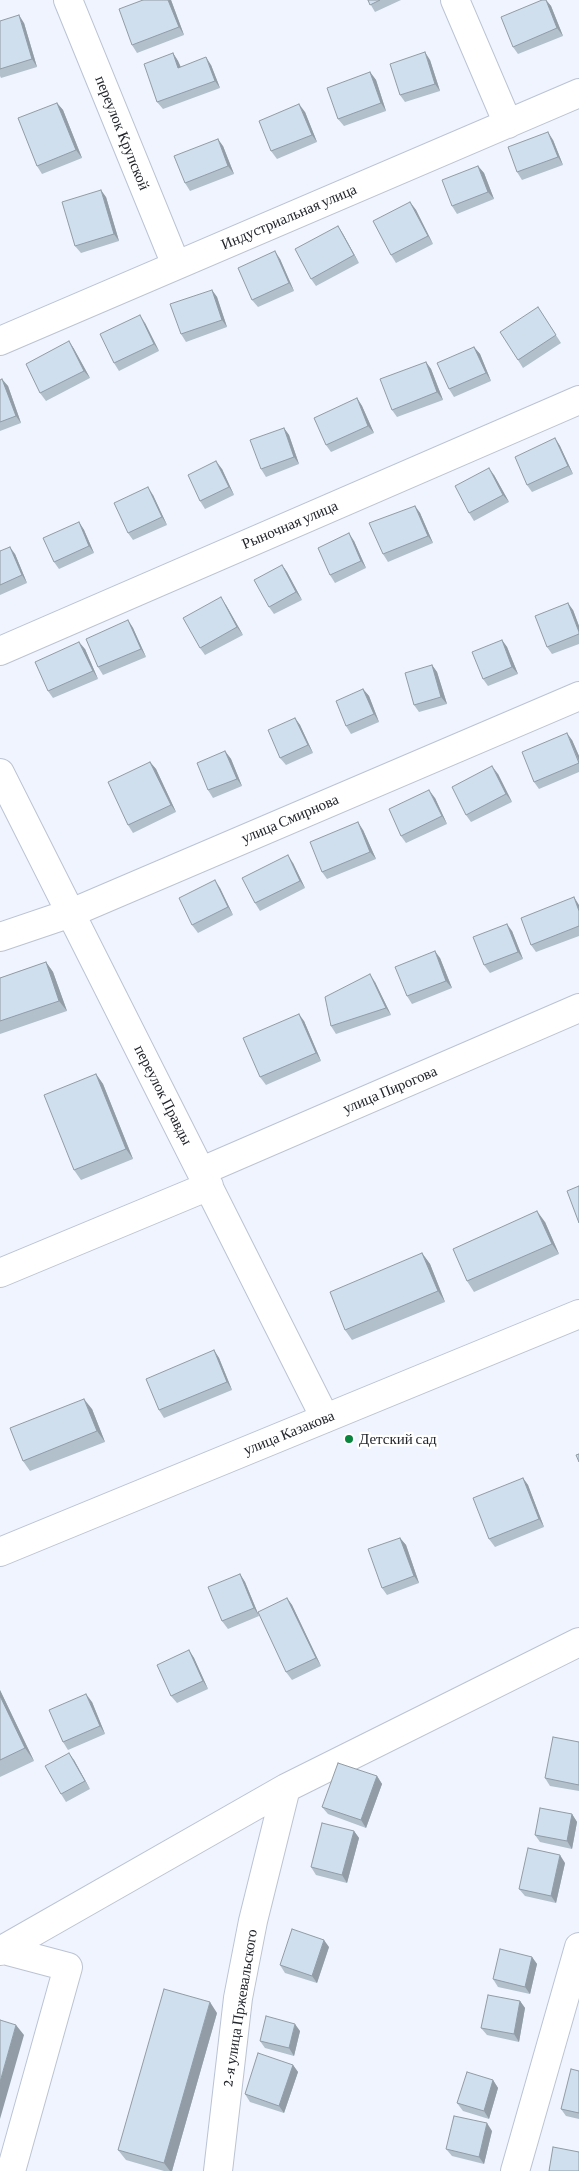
<!DOCTYPE html>
<html>
<head>
<meta charset="utf-8">
<style>
	body { margin:0 }
	canvas { display:block; background:#eff4fe }
</style>
</head>
<body>
<canvas width="579" height="2171"></canvas>
<script>
const context = document.querySelector('canvas').getContext('2d');
context.lineJoin = 'round';
function poly(rows) {
  const path = new Path2D();
  for (const r of rows) {
    path.moveTo(r[0], r[1]);
    for (let i = 2; i < r.length; i += 2) path.lineTo(r[i], r[i + 1]);
  }
  return path;
}
function trace(path, color, width, dash) {
  context.strokeStyle = color;
  context.lineWidth = width;
  context.lineCap = dash ? 'butt' : 'round';
  context.setLineDash(dash || []);
  context.stroke(path);
}
function paint(path, color) {
  context.fillStyle = color;
  context.fill(path, 'evenodd');
}
function label(font, color, halo, rows, align = 'center') {
  context.font = font + ' "Crimson Pro",serif';
  context.lineWidth = 4.5;
  context.setLineDash([]);
  context.textBaseline = 'middle';
  context.strokeStyle = halo;
  context.fillStyle = color;
  for (const [text, x, y, turn = 0] of rows) {
    context.save();
    context.translate(x, y);
    context.rotate((+turn || 0) * Math.PI / 180);
    context.textAlign = isNaN(turn) ? turn : align;
    if (halo) context.strokeText(text, 0, 0);
    context.fillText(text, 0, 0);
    context.restore();
  }
}
const minor = poly([
	[68,0,176,265],
	[455,0,508,124],
	[0,341,579,93],
	[0,651,579,400],
	[0,773,325,1418],
	[0,937,71,913,579,696],
	[202,1171,579,1008],
	[0,1273,209,1186],
	[4,1950,68,1967,11,2171],
	[0,1951,286,1788,579,1642],
	[218,2171,238,1998,253,1921,286,1788],
	[515,2171,579,1947]
]);
const major = poly([
	[0,1552,579,1314]
]);
trace(minor, '#bbc3d4', 30);
trace(major, '#bbc3d4', 30);
trace(minor, '#fff', 28);
trace(major, '#fff', 28);
paint(poly([
	[143,0,171,0,184,35,137,53,132,45],
	[368,0,401,0,375,12],
	[542,0,546,0,551,6,563,36,518,54,513,47],
	[0,21,24,23,37,67,1,78,0,76],
	[173,53,178,61,181,67,211,65,220,88,163,109,157,102],
	[430,60,440,91,405,102,400,95],
	[370,72,376,80,386,111,344,126,338,119],
	[57,103,63,110,82,158,42,174,37,166],
	[305,112,317,142,277,159,271,151],
	[553,140,563,165,522,180,517,172],
	[223,146,234,174,190,191,185,183],
	[478,166,484,173,494,199,457,214,452,206],
	[106,197,119,241,81,253,75,246],
	[410,202,416,210,433,244,396,263,391,255],
	[338,226,343,234,359,263,316,286,311,279],
	[280,259,294,291,258,307,252,300],
	[212,290,217,297,227,327,186,342,181,334],
	[538,307,561,343,523,368,518,360],
	[145,323,159,351,119,371,114,363],
	[69,341,74,349,90,378,46,401,40,393],
	[474,347,480,354,491,381,454,397,449,389],
	[426,362,431,369,443,400,397,417,392,410],
	[0,380,8,386,21,423,0,431],
	[357,398,362,406,374,433,331,452,326,445],
	[284,428,289,435,299,464,266,477,261,469],
	[555,438,560,446,573,474,532,492,527,485],
	[222,469,234,495,205,509,200,501],
	[494,475,509,502,474,521,469,513],
	[153,495,167,525,133,540,128,533],
	[415,506,420,513,433,543,388,562,383,554],
	[79,522,84,530,94,553,59,569,54,562],
	[354,541,366,568,335,583,330,575],
	[0,551,15,554,27,583,0,595],
	[282,565,287,572,302,600,274,614,269,607],
	[226,605,243,635,205,655,200,648],
	[573,610,579,626,579,644,552,654,547,647],
	[128,620,133,628,146,657,103,675,98,667],
	[502,640,507,647,518,674,488,686,483,679],
	[85,649,98,679,53,698,48,691],
	[432,665,437,672,447,704,419,712,414,705],
	[363,689,369,696,379,722,351,734,346,726],
	[295,718,300,725,313,753,286,765,280,758],
	[572,740,579,756,579,772,539,789,534,782],
	[225,751,231,759,242,786,213,798,208,790],
	[150,762,156,769,176,812,133,833,128,825],
	[498,774,512,802,471,822,466,815],
	[435,798,447,824,406,843,401,836],
	[363,830,376,859,327,879,322,872],
	[293,863,305,888,260,911,255,903],
	[220,888,233,915,198,933,192,925],
	[579,905,579,936,536,952,531,945],
	[512,931,523,959,490,973,484,965],
	[440,958,452,988,412,1004,407,996],
	[46,962,53,972,67,1011,0,1034,0,978],
	[375,982,391,1015,336,1034,331,1026],
	[304,1021,321,1061,266,1085,260,1077],
	[96,1074,103,1084,133,1159,81,1180,74,1170],
	[545,1222,559,1254,474,1292,467,1281],
	[422,1253,430,1264,445,1302,352,1340,345,1330],
	[214,1350,219,1358,232,1390,164,1418,159,1410],
	[92,1409,105,1442,30,1471,23,1461],
	[523,1478,528,1485,544,1527,495,1547,489,1539],
	[400,1538,406,1545,419,1583,387,1595,382,1588],
	[240,1574,245,1582,259,1616,228,1629,222,1621],
	[287,1598,292,1605,321,1666,292,1680,286,1672],
	[189,1650,194,1658,208,1689,177,1703,171,1696],
	[0,1690,34,1761,0,1777],
	[92,1702,105,1734,68,1750,63,1742],
	[579,1742,579,1791,550,1786,545,1778],
	[74,1760,90,1789,66,1802,61,1794],
	[377,1776,382,1784,366,1828,328,1814,322,1807],
	[572,1814,577,1822,572,1849,540,1842,535,1835],
	[354,1831,359,1838,347,1883,316,1875,311,1867],
	[565,1863,556,1903,525,1896,519,1889],
	[329,1947,317,1983,285,1973,280,1965],
	[532,1957,537,1964,530,1994,498,1987,493,1979],
	[520,2001,525,2008,519,2042,487,2035,481,2028],
	[217,2013,172,2171,164,2171,126,2160,118,2150],
	[300,2031,294,2056,265,2048,260,2041],
	[293,2065,298,2072,284,2113,250,2102,245,2094],
	[579,2071,579,2119,566,2116,561,2109],
	[493,2080,498,2088,489,2119,463,2111,457,2103],
	[492,2131,484,2164,452,2156,446,2149]
]), '#b2c0cc');
paint(poly([
	[168,0,171,0,184,35,179,27],
	[546,0,551,6,563,36,557,28],
	[19,15,24,23,37,67,32,59],
	[425,52,430,60,440,91,435,84],
	[173,53,178,61,184,75,178,68],
	[206,57,211,65,220,88,215,81],
	[370,72,376,80,386,111,381,103],
	[57,103,63,110,82,158,76,150],
	[299,104,305,112,317,142,312,135],
	[548,132,553,140,563,165,558,157],
	[218,139,223,146,234,174,228,166],
	[478,166,484,173,494,199,488,192],
	[101,190,106,197,119,241,114,234],
	[410,202,416,210,433,244,428,236],
	[338,226,343,234,359,263,354,255],
	[275,251,280,259,294,291,289,283],
	[212,290,217,297,227,327,222,320],
	[140,315,145,323,159,351,154,344],
	[69,341,74,349,90,378,84,371],
	[474,347,480,354,491,381,486,373],
	[426,362,431,369,443,400,437,392],
	[2,379,8,386,21,423,16,416],
	[357,398,362,406,374,433,368,426],
	[284,428,289,435,299,464,294,457],
	[555,438,560,446,573,474,568,466],
	[216,461,222,469,234,495,229,487],
	[489,468,494,475,509,502,503,495],
	[148,487,153,495,167,525,162,517],
	[415,506,420,513,433,543,428,536],
	[79,522,84,530,94,553,89,546],
	[349,533,354,541,366,568,361,561],
	[10,547,15,554,27,583,22,575],
	[282,565,287,572,302,600,296,592],
	[221,597,226,605,243,635,237,627],
	[568,603,573,610,579,626,579,632],
	[128,620,133,628,146,657,141,649],
	[502,640,507,647,518,674,512,667],
	[79,642,85,649,98,679,93,671],
	[432,665,437,672,447,704,441,697],
	[363,689,369,696,379,722,374,714],
	[295,718,300,725,313,753,308,745],
	[567,733,572,740,579,756,579,761],
	[225,751,231,759,242,786,237,779],
	[150,762,156,769,176,812,171,805],
	[492,766,498,774,512,802,506,794],
	[429,790,435,798,447,824,442,816],
	[358,822,363,830,376,859,370,852],
	[288,855,293,863,305,888,300,881],
	[215,880,220,888,233,915,228,907],
	[574,897,579,905,579,911],
	[507,924,512,931,523,959,518,952],
	[435,951,440,958,452,988,446,981],
	[46,962,53,972,67,1011,59,1001],
	[370,974,375,982,391,1015,386,1008],
	[299,1014,304,1021,321,1061,316,1053],
	[96,1074,103,1084,133,1159,126,1149],
	[537,1211,545,1222,559,1254,552,1244],
	[422,1253,430,1264,445,1302,438,1291],
	[214,1350,219,1358,232,1390,227,1382],
	[84,1399,92,1409,105,1442,97,1431],
	[523,1478,528,1485,544,1527,539,1519],
	[400,1538,406,1545,419,1583,414,1576],
	[240,1574,245,1582,259,1616,254,1608],
	[287,1598,292,1605,321,1666,316,1658],
	[189,1650,194,1658,208,1689,203,1681],
	[0,1690,34,1761,25,1748,0,1696],
	[86,1694,92,1702,105,1734,100,1726],
	[69,1753,74,1760,90,1789,85,1781],
	[377,1776,382,1784,366,1828,361,1820],
	[572,1814,577,1822,572,1849,567,1841],
	[354,1831,359,1838,347,1883,342,1875],
	[560,1855,565,1863,556,1903,551,1896],
	[324,1940,329,1947,317,1983,312,1976],
	[532,1957,537,1964,530,1994,525,1987],
	[520,2001,525,2008,519,2042,514,2034],
	[210,2002,217,2013,172,2171,170,2171,164,2163],
	[295,2024,300,2031,294,2056,289,2048],
	[16,2025,24,2035,0,2119,0,2082],
	[293,2065,298,2072,284,2113,279,2106],
	[493,2080,498,2088,489,2119,484,2111],
	[487,2123,492,2131,484,2164,479,2157]
]), '#919ca6');
const building = poly([
	[143,0,168,0,179,27,132,45,119,9,143,0],
	[368,0,380,0,370,5,368,0],
	[542,0,546,0,557,28,513,47,501,17,542,0],
	[19,15,32,59,0,69,0,21,19,15],
	[425,52,435,84,400,95,390,64,425,52],
	[173,53,178,68,206,57,215,81,157,102,144,64,173,53],
	[370,72,381,103,338,119,327,88,370,72],
	[57,103,76,150,37,166,18,118,57,103],
	[299,104,312,135,271,151,259,121,299,104],
	[548,132,558,157,517,172,508,147,548,132],
	[218,139,228,166,185,183,174,156,218,139],
	[478,166,488,192,452,206,442,180,478,166],
	[101,190,114,234,75,246,62,202,101,190],
	[410,202,428,236,391,255,373,221,410,202],
	[338,226,354,255,311,279,295,249,338,226],
	[275,251,289,283,252,300,238,268,275,251],
	[212,290,222,320,181,334,170,304,212,290],
	[538,307,556,335,518,360,500,332,538,307],
	[140,315,154,344,114,363,100,334,140,315],
	[69,341,84,371,40,393,26,364,69,341],
	[474,347,486,373,449,389,437,363,474,347],
	[426,362,437,392,392,410,380,379,426,362],
	[2,379,16,416,0,422,0,380,2,379],
	[357,398,368,426,326,445,314,418,357,398],
	[284,428,294,457,261,469,250,440,284,428],
	[555,438,568,466,527,485,515,457,555,438],
	[216,461,229,487,200,501,188,475,216,461],
	[489,468,503,495,469,513,455,486,489,468],
	[148,487,162,517,128,533,114,503,148,487],
	[415,506,428,536,383,554,369,523,415,506],
	[79,522,89,546,54,562,43,538,79,522],
	[349,533,361,561,330,575,318,548,349,533],
	[10,547,22,575,0,585,0,551,10,547],
	[282,565,296,592,269,607,254,580,282,565],
	[221,597,237,627,200,648,183,618,221,597],
	[568,603,579,632,579,634,547,647,535,616,568,603],
	[128,620,141,649,98,667,86,639,128,620],
	[502,640,512,667,483,679,472,652,502,640],
	[79,642,93,671,48,691,35,662,79,642],
	[432,665,441,697,414,705,405,673,432,665],
	[363,689,374,714,346,726,336,701,363,689],
	[295,718,308,745,280,758,268,730,295,718],
	[567,733,579,763,534,782,522,752,567,733],
	[225,751,237,779,208,790,197,763,225,751],
	[150,762,171,805,128,825,108,782,150,762],
	[492,766,506,794,466,815,452,787,492,766],
	[429,790,442,816,401,836,389,809,429,790],
	[358,822,370,852,322,872,310,842,358,822],
	[288,855,300,881,255,903,242,878,288,855],
	[215,880,228,907,192,925,179,898,215,880],
	[574,897,579,911,579,926,531,945,521,918,574,897],
	[507,924,518,952,484,965,473,937,507,924],
	[435,951,446,981,407,996,395,967,435,951],
	[46,962,59,1001,0,1021,0,978,46,962],
	[370,974,386,1008,331,1026,325,997,370,974],
	[299,1014,316,1053,260,1077,243,1038,299,1014],
	[96,1074,126,1149,74,1170,44,1095,96,1074],
	[579,1186,579,1223,567,1191,579,1186],
	[537,1211,552,1244,467,1281,453,1249,537,1211],
	[422,1253,438,1291,345,1330,330,1292,422,1253],
	[214,1350,227,1382,159,1410,146,1379,214,1350],
	[84,1399,97,1431,23,1461,10,1428,84,1399],
	[579,1454,579,1462,576,1455,579,1454],
	[523,1478,539,1519,489,1539,473,1498,523,1478],
	[400,1538,414,1576,382,1588,368,1549,400,1538],
	[240,1574,254,1608,222,1621,208,1587,240,1574],
	[287,1598,316,1658,286,1672,258,1612,287,1598],
	[189,1650,203,1681,171,1696,157,1665,189,1650],
	[86,1694,100,1726,63,1742,49,1710,86,1694],
	[0,1696,25,1748,0,1760,0,1696],
	[553,1737,579,1742,579,1785,545,1778,553,1737],
	[69,1753,85,1781,61,1794,45,1766,69,1753],
	[338,1763,377,1776,361,1820,322,1807,338,1763],
	[540,1808,572,1814,567,1841,535,1835,540,1808],
	[322,1823,354,1831,342,1875,311,1867,322,1823],
	[528,1848,560,1855,551,1896,519,1889,528,1848],
	[292,1929,324,1940,312,1976,280,1965,292,1929],
	[500,1949,532,1957,525,1987,493,1979,500,1949],
	[164,1989,210,2002,164,2163,118,2150,164,1989],
	[488,1995,520,2001,514,2034,481,2028,488,1995],
	[266,2016,295,2024,289,2048,260,2041,266,2016],
	[0,2020,16,2025,0,2082,0,2020],
	[258,2053,293,2065,279,2106,245,2094,258,2053],
	[571,2069,579,2071,579,2113,561,2109,571,2069],
	[467,2072,493,2080,484,2111,457,2103,467,2072],
	[454,2116,487,2123,479,2157,446,2149,454,2116],
	[553,2147,579,2152,579,2171,549,2171,553,2147]
]);
paint(building, '#cfdfed');
trace(building, '#919ca6', 1);
for (const [x, y, r, color] of [
	[349,1439,5,"#09853e"]
]) {
  const dot = new Path2D();
  dot.arc(x, y, r, 0, 2 * Math.PI);
  context.fillStyle = color;
  context.fill(dot);
  trace(dot, '#fff', 2);
}
label('15px', '#22252c', '#fff', [
	["переулок Крупской",122,133,68],
	["Индустриальная улица",289,217,-23],
	["Рыночная улица",290,525,-23],
	["улица Смирнова",290,819,-23],
	["улица Пирогова",390,1090,-23],
	["переулок Правды",163,1095,63],
	["улица Казакова",289,1433,-22],
	["2-я улица Пржевальского",240,2008,-81]
]);
label('15px', '#22252c', '#fff', [
	["Детский сад",359,1439]
], 'left');
</script>
</body>
</html>
